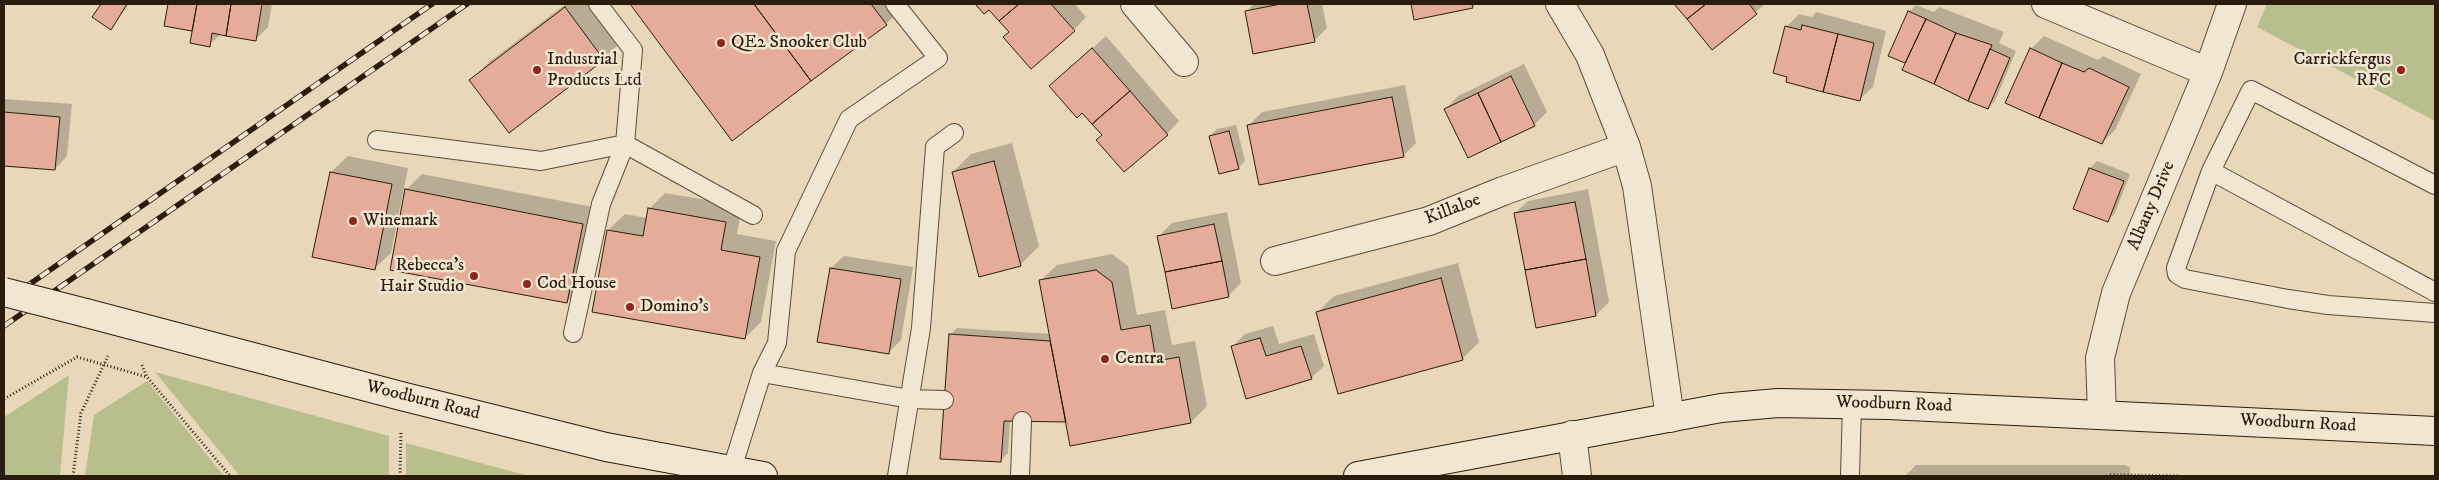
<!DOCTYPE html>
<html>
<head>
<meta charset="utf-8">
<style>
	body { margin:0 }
	#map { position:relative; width:2439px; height:480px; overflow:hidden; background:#e8d8b9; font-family:"IM FELL DW Pica",serif }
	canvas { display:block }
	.frame { position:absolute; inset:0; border:5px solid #2b1d0b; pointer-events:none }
</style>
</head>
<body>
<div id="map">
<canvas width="2439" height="480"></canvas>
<div class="frame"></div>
</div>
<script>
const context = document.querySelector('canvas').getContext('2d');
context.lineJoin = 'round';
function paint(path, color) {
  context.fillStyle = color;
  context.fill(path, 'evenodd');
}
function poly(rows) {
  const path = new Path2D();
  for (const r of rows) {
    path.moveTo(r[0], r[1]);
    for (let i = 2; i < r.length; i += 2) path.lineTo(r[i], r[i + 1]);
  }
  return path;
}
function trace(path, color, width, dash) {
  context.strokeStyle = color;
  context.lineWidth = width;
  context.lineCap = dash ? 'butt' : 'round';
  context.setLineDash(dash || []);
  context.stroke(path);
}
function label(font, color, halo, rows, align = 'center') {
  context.font = font + ' "IM FELL DW Pica",serif';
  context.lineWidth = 5;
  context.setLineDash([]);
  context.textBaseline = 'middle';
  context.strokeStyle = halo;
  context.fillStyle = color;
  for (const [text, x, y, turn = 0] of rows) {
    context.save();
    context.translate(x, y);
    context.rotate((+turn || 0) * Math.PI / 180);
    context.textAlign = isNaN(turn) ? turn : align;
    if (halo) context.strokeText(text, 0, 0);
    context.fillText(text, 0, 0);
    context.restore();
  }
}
paint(poly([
	[2267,4,2435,4,2435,121,2257,27],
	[155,372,389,436,389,476,240,476],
	[69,375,60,476,4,476,4,417],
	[147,381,224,476,85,476,94,415],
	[406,443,529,476,406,476]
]), '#b8be8e');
paint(poly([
	[102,4,129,4,111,28,94,17],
	[169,4,272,4,268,27,255,40,221,34,209,45,194,30,166,25],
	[566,4,593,4,621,42,604,59,509,131,471,80,489,62],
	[631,4,899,4,902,8,886,24,732,139],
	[976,4,1075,4,1086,17,1074,30,1010,31,989,8,984,12],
	[1254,4,1322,4,1327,28,1314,41,1246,12],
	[1412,4,1476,4,1472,7,1415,19],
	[1676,4,1765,4,1713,48],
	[1916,5,1934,12,1939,7,2004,32,1999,43,2016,51,1995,101,1988,108,1909,57,1905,61,1909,12],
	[1816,12,1886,31,1873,87,1860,99,1786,27,1799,14,1812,17],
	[1106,36,1179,121,1167,134,1103,135,1083,111,1051,86],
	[2044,36,2098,60,2103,56,2141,74,2115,130,2102,143,2031,49],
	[1524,64,1547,112,1534,125,1446,109,1458,96],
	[1405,85,1416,143,1403,156,1249,125,1262,112],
	[4,99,72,104,67,156,55,169,4,165],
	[1236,125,1245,161,1238,168,1210,136,1217,129],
	[1012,143,1039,246,1021,264,980,275,953,172,971,154],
	[348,156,408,168,391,253,374,269,331,172],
	[2097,161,2130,174,2115,213,2108,220,2074,208,2090,168],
	[422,174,598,208,583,286,567,302,406,190],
	[1588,189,1609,302,1596,315,1515,213,1528,201],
	[665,193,742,206,737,234,776,241,761,322,745,338,594,311,608,230,625,214,647,218,649,209],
	[1227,212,1241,283,1228,296,1159,236,1172,223],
	[1112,254,1128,266,1137,315,1165,310,1172,345,1195,341,1207,406,1191,422,1010,420,1008,453,1001,460,950,335,957,328,1050,334,1040,281,1057,265],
	[844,256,913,267,901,340,888,353,831,268],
	[1458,263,1479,342,1463,358,1339,392,1318,312,1334,296],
	[1273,326,1279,344,1314,334,1324,366,1311,378,1232,347,1245,334],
	[1916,465,2124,465,2130,467,2130,476,1905,476]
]), '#0003');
const building = poly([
	[101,4,127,4,111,30,92,17,101,4],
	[168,4,197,4,192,31,164,26,168,4],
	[197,4,231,4,226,36,212,33,210,47,190,43,197,4],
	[231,4,262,4,256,41,226,36,231,4],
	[630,4,754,4,811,81,732,141,630,4],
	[754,4,871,4,887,25,811,81,754,4],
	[975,4,1019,4,999,21,989,10,984,14,975,4],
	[1019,4,1051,4,1075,31,1031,69,1003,37,1009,32,999,21,1019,4],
	[1281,4,1307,4,1315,42,1253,54,1245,11,1281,4],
	[1411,4,1472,4,1473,8,1414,20,1411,4],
	[1674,4,1706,4,1687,19,1674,4],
	[1706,4,1749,4,1757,14,1712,50,1687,19,1706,4],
	[565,7,604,60,509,133,469,80,565,7],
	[1908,11,1926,19,1905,63,1888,56,1908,11],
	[1926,19,1956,33,1934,84,1902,70,1926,19],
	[1802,25,1838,34,1823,92,1786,82,1787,77,1773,73,1785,26,1801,30,1802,25],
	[1956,33,1992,45,1968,101,1934,84,1956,33],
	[1838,34,1874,43,1860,101,1823,92,1838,34],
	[1092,48,1130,91,1092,124,1082,113,1077,118,1049,86,1092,48],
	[2030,48,2062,63,2039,118,2005,103,2030,48],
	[1990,49,2010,58,1988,109,1968,101,1990,49],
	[2062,63,2084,72,2089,68,2129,87,2102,144,2039,118,2062,63],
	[1511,76,1535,126,1501,142,1478,93,1511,76],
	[1130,91,1168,135,1124,172,1096,140,1102,135,1092,124,1130,91],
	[1478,93,1501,142,1468,158,1444,109,1478,93],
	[1392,97,1404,157,1259,185,1247,125,1392,97],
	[4,112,60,117,55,170,4,166,4,112],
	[1229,131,1239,169,1219,174,1209,136,1229,131],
	[994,161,1021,266,979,277,952,172,994,161],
	[2089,168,2124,181,2108,222,2073,209,2089,168],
	[330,172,392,184,375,270,312,257,330,172],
	[405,189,583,224,567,303,390,270,405,189],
	[1575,202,1586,259,1525,270,1514,213,1575,202],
	[648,208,726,222,721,250,760,257,745,339,592,312,607,230,643,236,648,208],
	[1214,224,1222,261,1165,272,1157,236,1214,224],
	[1586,259,1596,316,1536,328,1525,270,1586,259],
	[1222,261,1229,297,1172,309,1165,272,1222,261],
	[830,268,901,279,889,354,817,342,830,268],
	[1096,270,1112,282,1121,330,1150,325,1156,361,1179,357,1191,423,1070,446,1039,280,1096,270],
	[1441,278,1463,360,1338,394,1316,312,1441,278],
	[949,334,1050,341,1066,422,1004,421,1001,462,940,459,949,334],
	[1260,338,1266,356,1301,346,1312,379,1246,399,1231,346,1260,338]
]);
paint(building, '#e6ac9a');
trace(building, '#2b1d0b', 1);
const lane = poly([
	[377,140,541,161,625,144,753,215],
	[2211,171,2435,292],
	[2435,185,2251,90,2211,171,2176,268,2177,274,2185,279,2288,299,2328,305,2435,313],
	[573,333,601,204,625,144,633,50,598,4],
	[762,373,910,399,944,400],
	[731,472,762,373,777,343,786,251,849,119,938,58,895,4],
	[897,476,921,328,935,147,954,133],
	[1020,476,1022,421],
	[1850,476,1852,404]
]);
const street = poly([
	[1135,4,1184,62],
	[1560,4,1590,55,1626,147,1637,186,1670,418],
	[2046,4,2208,72],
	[1275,261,1429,221,1503,191,1626,147],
	[2102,414,2100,358,2116,293,2208,72,2232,4],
	[1572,435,1577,476]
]);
const secondary = poly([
	[86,313,401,396,606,447,763,476],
	[1358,476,1721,408,1778,403,1888,405,2435,431]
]);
trace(lane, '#5a4c36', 20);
trace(street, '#5a4c36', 30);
trace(secondary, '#2b1d0b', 30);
trace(poly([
	[142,365,147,377,230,476],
	[4,399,77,357,147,377],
	[73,476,81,413,108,356],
	[400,476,401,432],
	[2107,476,2108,475,2180,476]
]), '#2b1d0b', 3, [1, 2.5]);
trace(lane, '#f0e6d2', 18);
trace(street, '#f0e6d2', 28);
trace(secondary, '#f0e6d2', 28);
const rail = poly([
	[4,302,432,4],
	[4,326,467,4]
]);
trace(rail, '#2b1d0b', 5.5);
trace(rail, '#f0e6d2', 4, [11]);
const secondaryBridge = poly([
	[4,292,86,313]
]);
trace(secondaryBridge, '#2b1d0b', 30, []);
trace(secondaryBridge, '#f0e6d2', 28);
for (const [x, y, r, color] of [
	[721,43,5,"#8f2418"],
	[537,70,5,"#8f2418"],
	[2401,70,5,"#8f2418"],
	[353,221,5,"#8f2418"],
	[474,276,5,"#8f2418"],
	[527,284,5,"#8f2418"],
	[630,307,5,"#8f2418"],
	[1105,359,5,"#8f2418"]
]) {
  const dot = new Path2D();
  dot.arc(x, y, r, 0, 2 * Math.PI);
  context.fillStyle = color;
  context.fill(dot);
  trace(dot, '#f0e6d2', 2);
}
label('18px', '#2b1d0b', '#f0e6d2', [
	["QE2 Snooker Club",731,43],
	["Industrial",547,60],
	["Products Ltd",547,81],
	["Carrickfergus",2391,60,"right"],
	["RFC",2391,81,"right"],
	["Winemark",363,221],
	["Rebecca's",464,266,"right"],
	["Hair Studio",464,287,"right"],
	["Cod House",537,284],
	["Domino's",640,307],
	["Centra",1115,359]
], 'left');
label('18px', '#2b1d0b', '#f0e6d2', [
	["Albany Drive",2152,206,-67],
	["Killaloe",1453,210,-21],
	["Woodburn Road",423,401,14],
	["Woodburn Road",1894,405,2],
	["Woodburn Road",2298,424,3]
]);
</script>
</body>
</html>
